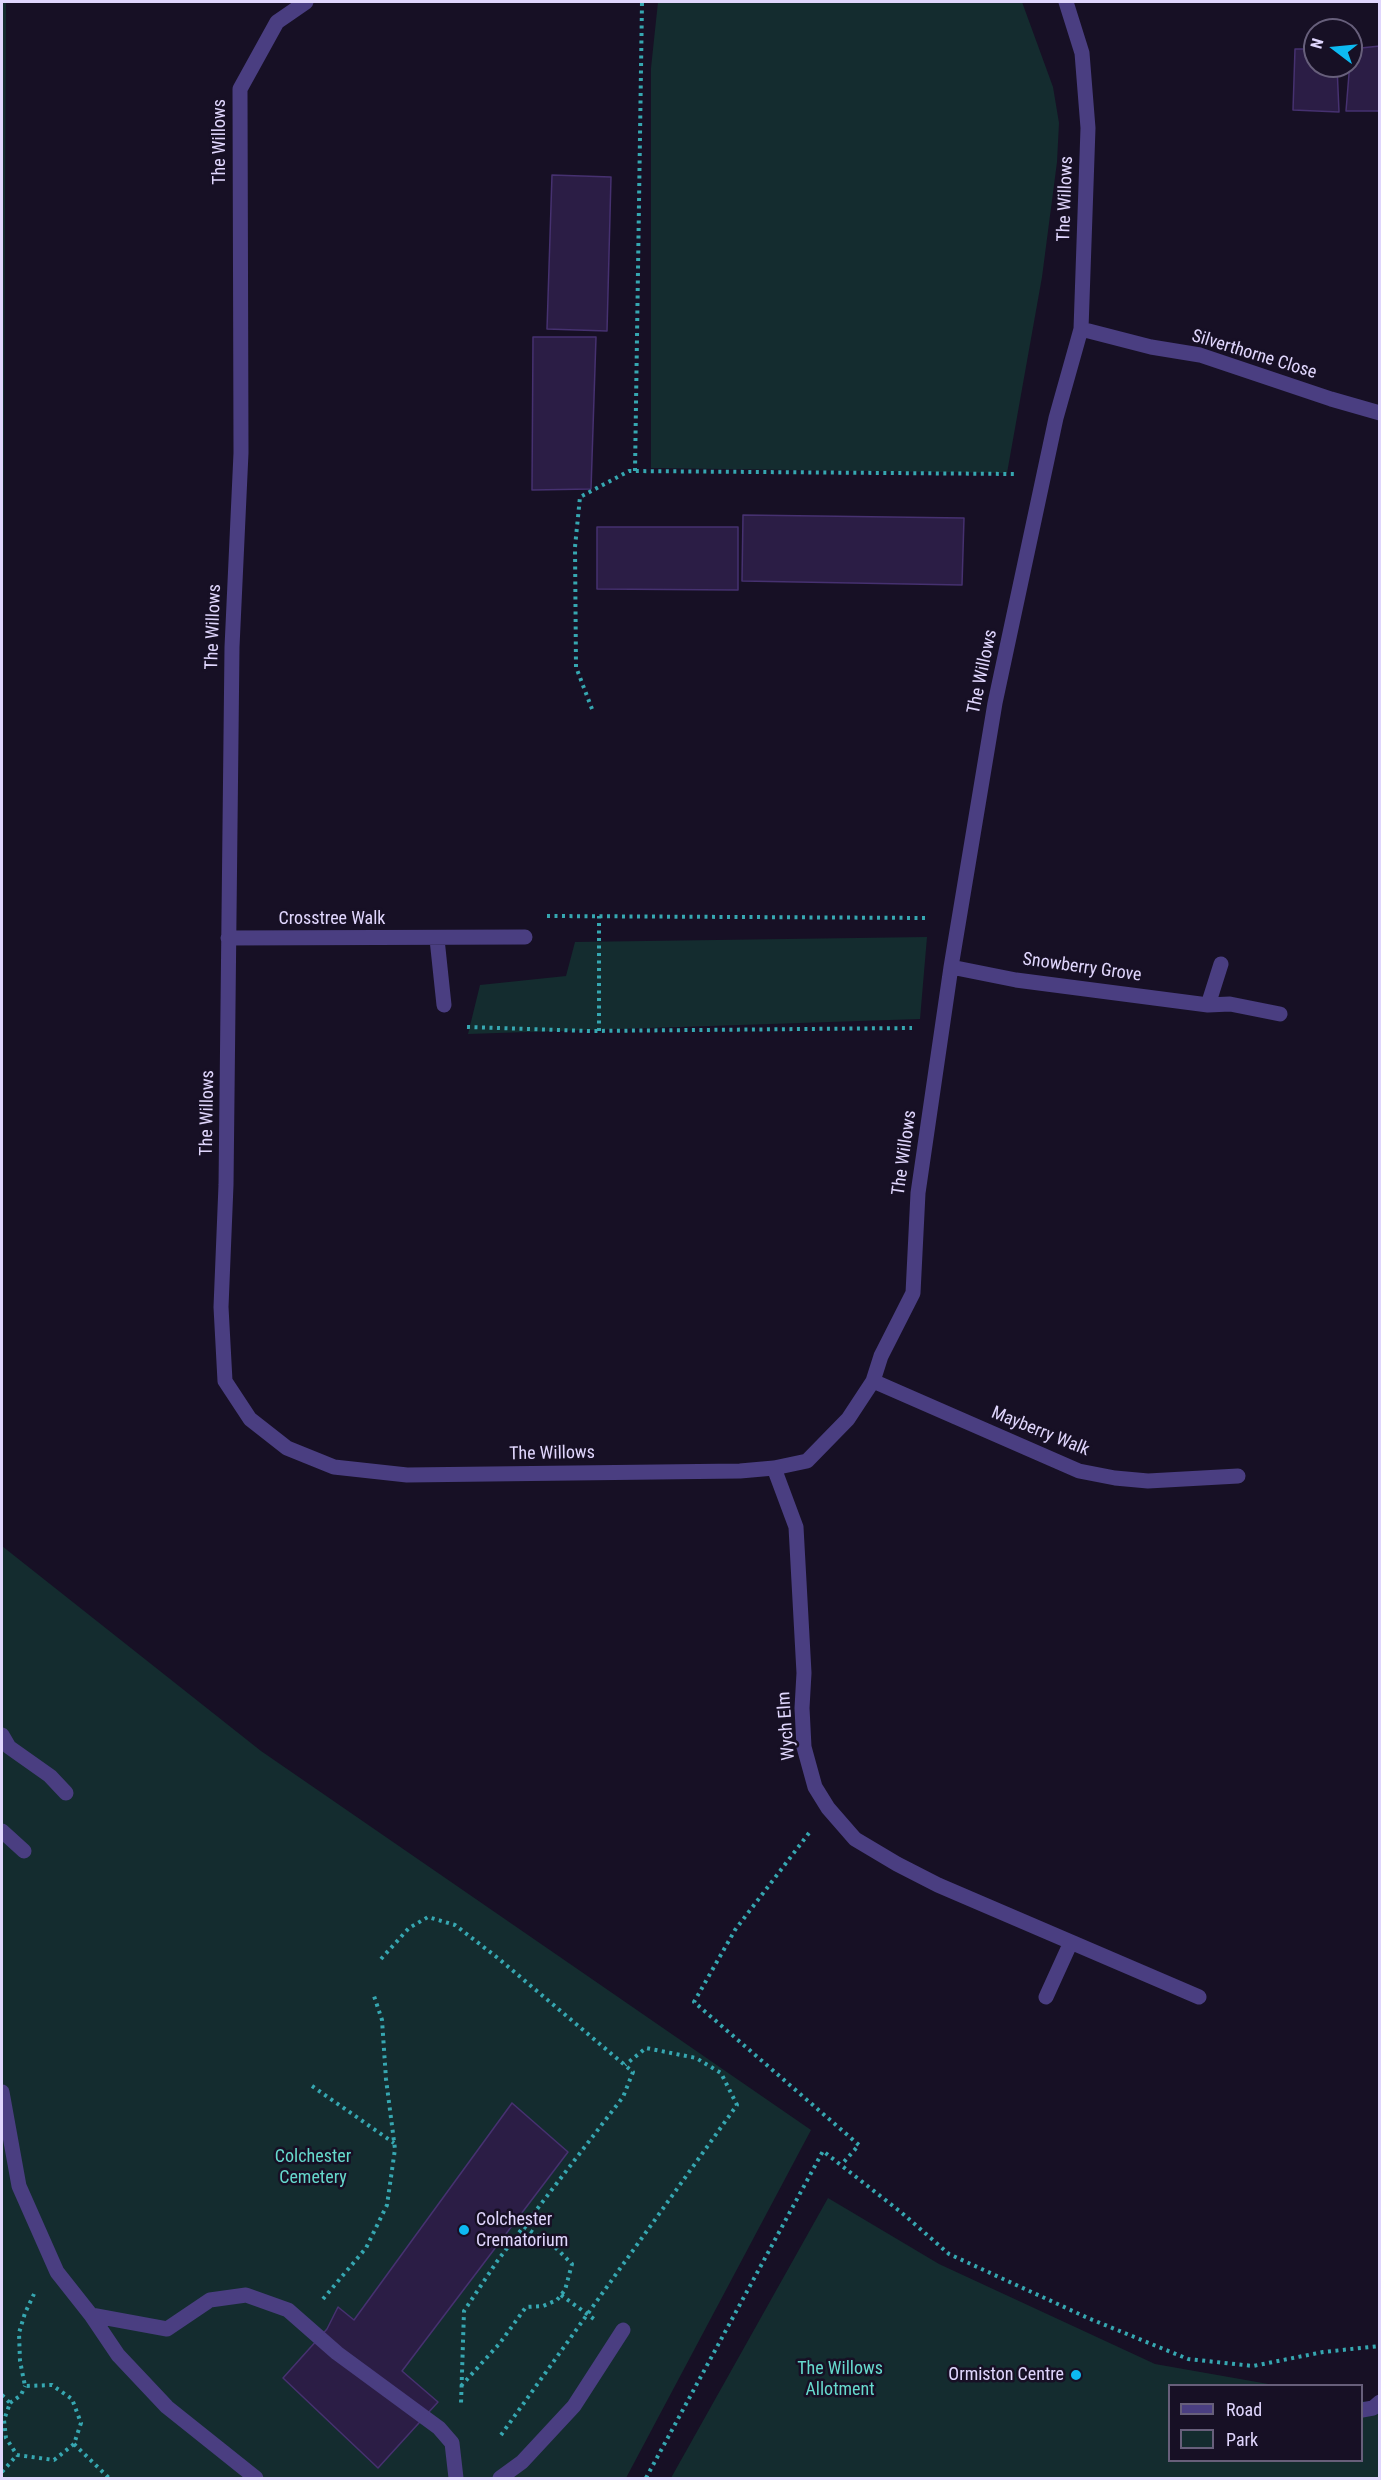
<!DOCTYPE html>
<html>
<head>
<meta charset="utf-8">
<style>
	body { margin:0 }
	#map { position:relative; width:1381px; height:2480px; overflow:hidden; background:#171025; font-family:"Roboto Condensed",sans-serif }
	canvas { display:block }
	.frame { position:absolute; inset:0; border:3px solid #e0d6fd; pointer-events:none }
	.legend { position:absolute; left:1168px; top:2384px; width:195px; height:78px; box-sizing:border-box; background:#171025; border:2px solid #675f7b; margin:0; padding:8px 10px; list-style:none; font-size:18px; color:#e0d6fd }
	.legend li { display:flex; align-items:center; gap:12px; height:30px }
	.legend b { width:30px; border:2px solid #675f7b }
	.north { position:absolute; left:1303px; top:18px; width:60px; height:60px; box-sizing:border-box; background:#171025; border:2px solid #675f7b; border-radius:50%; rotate:286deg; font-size:16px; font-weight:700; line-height:24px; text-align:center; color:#e0d6fd }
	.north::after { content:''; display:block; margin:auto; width:21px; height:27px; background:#0dbaf2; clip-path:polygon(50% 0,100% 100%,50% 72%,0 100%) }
</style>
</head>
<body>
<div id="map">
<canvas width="1381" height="2480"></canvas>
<div class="frame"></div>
<ul class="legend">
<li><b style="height:8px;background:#4a3e81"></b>Road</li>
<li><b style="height:16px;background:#142c2f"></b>Park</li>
</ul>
<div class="north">N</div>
</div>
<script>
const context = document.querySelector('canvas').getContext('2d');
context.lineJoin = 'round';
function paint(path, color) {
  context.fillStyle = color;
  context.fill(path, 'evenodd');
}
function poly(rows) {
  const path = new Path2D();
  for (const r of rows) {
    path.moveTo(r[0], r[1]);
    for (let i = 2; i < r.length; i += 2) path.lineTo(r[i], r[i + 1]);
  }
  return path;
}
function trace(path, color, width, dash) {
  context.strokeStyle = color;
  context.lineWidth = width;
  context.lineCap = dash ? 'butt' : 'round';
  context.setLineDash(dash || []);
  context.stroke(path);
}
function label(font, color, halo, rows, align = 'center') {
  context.font = font + ' "Roboto Condensed",sans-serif';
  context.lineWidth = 5;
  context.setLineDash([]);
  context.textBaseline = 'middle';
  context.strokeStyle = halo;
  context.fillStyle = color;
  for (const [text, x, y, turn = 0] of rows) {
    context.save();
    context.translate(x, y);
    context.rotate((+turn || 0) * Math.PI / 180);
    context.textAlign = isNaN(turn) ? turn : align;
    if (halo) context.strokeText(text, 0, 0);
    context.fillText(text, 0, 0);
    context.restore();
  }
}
paint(poly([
	[2,2,6,2,2,827],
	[658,2,1022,2,1053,87,1059,123,1057,162,1042,277,1007,473,651,468,651,68],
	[927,937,920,1019,468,1034,480,985,566,976,575,942],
	[2,1546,261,1751,811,2130,626,2478,2,2478],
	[828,2198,939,2264,1155,2364,1274,2385,1170,2386,1170,2460,1362,2460,1362,2401,1379,2404,1379,2478,671,2478]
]), '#142c2f');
const building = poly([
	[1380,46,1380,111,1346,111,1351,49,1380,46],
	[1295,49,1315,49,1315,66,1337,66,1339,112,1293,110,1295,49],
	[552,175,611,177,607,331,547,329,552,175],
	[533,337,596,337,591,489,532,490,533,337],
	[743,515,964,518,962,585,742,581,743,515],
	[597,527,738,527,738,590,597,589,597,527],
	[512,2103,568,2152,402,2371,438,2402,378,2468,283,2378,327,2329,338,2307,354,2320,512,2103]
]);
paint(building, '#2b1d45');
trace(building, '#463170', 1.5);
trace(poly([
	[635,471,642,2],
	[592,709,576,667,575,547,580,497,629,471,1014,474],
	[547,916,927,918],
	[467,1027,590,1031,912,1028],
	[599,1031,599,916],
	[809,1833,735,1930,694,2002,859,2145,842,2164],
	[381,1959,409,1928,428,1917,455,1925,499,1959,633,2072,623,2097,498,2260,464,2311,461,2404],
	[312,2086,394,2143],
	[561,2295,594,2319],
	[323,2299,366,2248,387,2205,395,2149,386,2079,382,2020,373,1993],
	[461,2386,500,2343,526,2307,543,2306,557,2300,565,2290,572,2264,556,2248,523,2226],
	[2,2395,10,2403,4,2420,6,2438,17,2455,54,2460,74,2444,81,2423,72,2399,52,2385,25,2386,20,2361,19,2333,25,2313,34,2294],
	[10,2403,21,2395,25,2386],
	[501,2435,737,2105,721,2073,696,2058,646,2048,625,2065],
	[74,2444,109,2478],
	[2,2472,17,2455],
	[646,2478,823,2151,902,2213,949,2254,1088,2318,1188,2359,1253,2366,1323,2352,1380,2346]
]), '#36a7b1', 4, [3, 4.5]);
trace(poly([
	[2,1735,9,1747,50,1776,66,1793],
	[2,1831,24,1851],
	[2,2092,19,2186,57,2272,91,2315,118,2355,167,2407,256,2478],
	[91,2315,167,2329,210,2300,246,2295,288,2310,337,2353,439,2428,452,2443,456,2478],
	[1362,2410,1373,2408,1380,2402],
	[500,2478,522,2462,574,2406,623,2330]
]), '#4a3e81', 15);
trace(poly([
	[306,2,277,22,240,89,241,453,232,647,226,1185,221,1307,225,1381,250,1419,287,1448,334,1467,407,1475,740,1471,774,1468,807,1461,848,1419,873,1381,881,1356,913,1293,918,1193,951,967,995,703,1056,418,1081,329,1088,128,1082,53,1066,2],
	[1081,329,1151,347,1200,355,1331,399,1380,413],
	[228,938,525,937],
	[437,939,444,1005],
	[951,967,1016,980,1208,1005,1230,1004,1280,1014],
	[1208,1005,1221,964],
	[873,1381,1079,1471,1115,1478,1148,1481,1238,1476],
	[774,1468,796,1527,804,1673,802,1708,804,1747,815,1787,828,1808,855,1839,897,1864,938,1885,1199,1997],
	[1046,1997,1071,1942]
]), '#4a3e81', 15);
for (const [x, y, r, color] of [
	[464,2230,6,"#0dbaf2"],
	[1076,2375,6,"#0dbaf2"]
]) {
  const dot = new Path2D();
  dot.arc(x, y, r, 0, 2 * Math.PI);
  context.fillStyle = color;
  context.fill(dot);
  trace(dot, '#171025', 2);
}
label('18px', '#e0d6fd', '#171025', [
	["The Willows",220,142,-90],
	["The Willows",1066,199,-88],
	["Silverthorne Close",1254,355,17],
	["The Willows",214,627,-88],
	["The Willows",983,672,-78],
	["Crosstree Walk",332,919],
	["Snowberry Grove",1082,968,8],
	["The Willows",208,1113,-89],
	["The Willows",905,1153,-82],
	["Mayberry Walk",1040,1432,22],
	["The Willows",552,1454,-1],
	["Wych Elm",787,1726,-94]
]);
label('18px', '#66d9cd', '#171025', [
	["Colchester",313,2157],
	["Cemetery",313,2178],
	["The Willows",840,2369],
	["Allotment",840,2390]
]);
label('18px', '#e0d6fd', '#171025', [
	["Colchester",476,2220],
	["Crematorium",476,2241],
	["Ormiston Centre",1064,2375,"right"]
], 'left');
</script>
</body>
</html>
